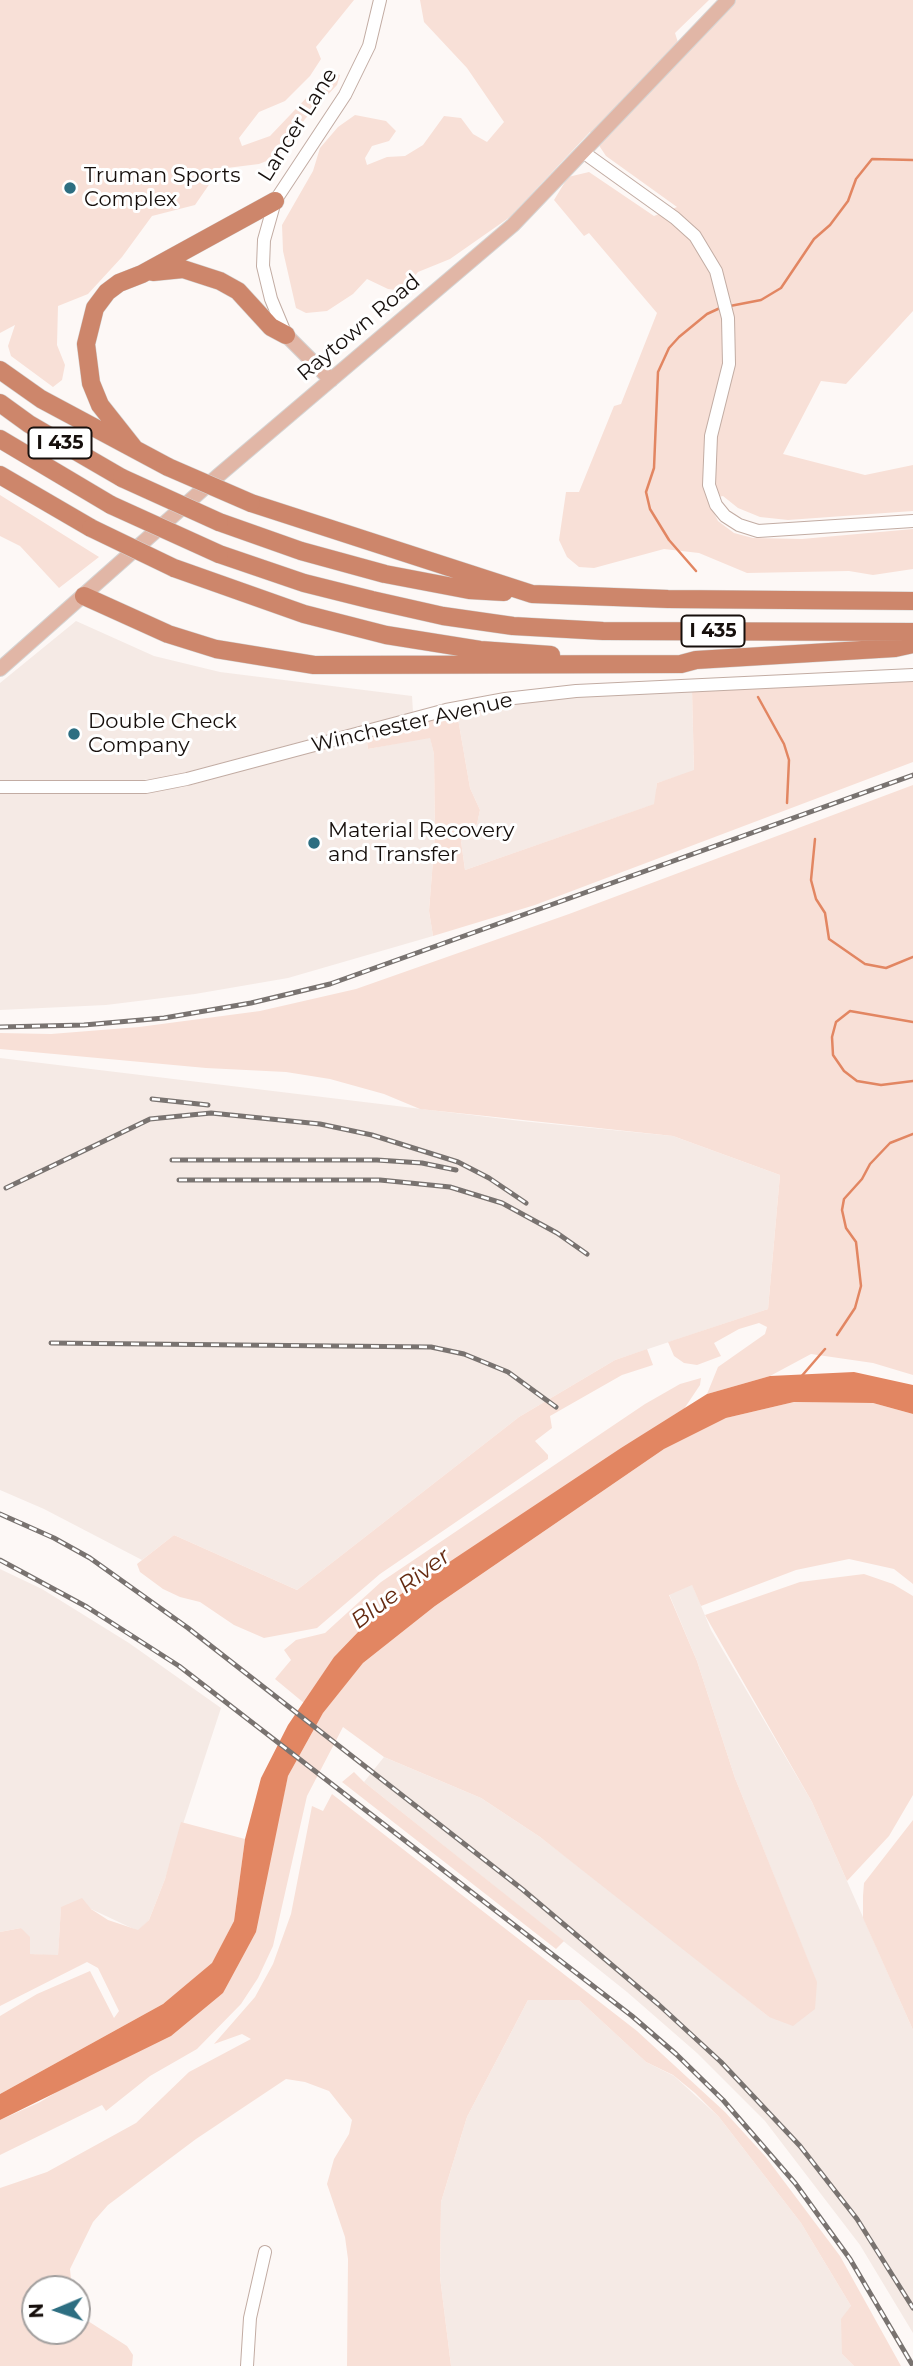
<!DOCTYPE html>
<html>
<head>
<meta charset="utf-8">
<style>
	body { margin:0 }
	#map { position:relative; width:913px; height:2366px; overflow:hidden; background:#fdf8f6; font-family:Montserrat,sans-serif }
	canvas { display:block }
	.north { position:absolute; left:21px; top:2275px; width:70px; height:70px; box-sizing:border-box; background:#fff; border:2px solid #a29f9e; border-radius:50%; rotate:268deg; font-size:19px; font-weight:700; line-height:28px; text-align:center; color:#160f0c }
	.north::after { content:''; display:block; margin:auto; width:24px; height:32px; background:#2d6e81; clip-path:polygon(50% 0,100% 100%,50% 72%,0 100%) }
</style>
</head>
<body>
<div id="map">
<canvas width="913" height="2366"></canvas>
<div class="north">N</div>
</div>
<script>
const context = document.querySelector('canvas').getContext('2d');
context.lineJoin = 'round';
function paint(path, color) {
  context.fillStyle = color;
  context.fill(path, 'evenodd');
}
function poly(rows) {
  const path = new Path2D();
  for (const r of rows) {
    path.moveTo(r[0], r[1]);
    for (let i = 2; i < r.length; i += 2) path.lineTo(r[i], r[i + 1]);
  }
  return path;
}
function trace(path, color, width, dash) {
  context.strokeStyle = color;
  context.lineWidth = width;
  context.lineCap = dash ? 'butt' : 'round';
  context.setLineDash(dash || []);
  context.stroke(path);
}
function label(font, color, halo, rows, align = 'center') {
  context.font = font + ' Montserrat,sans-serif';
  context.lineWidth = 6;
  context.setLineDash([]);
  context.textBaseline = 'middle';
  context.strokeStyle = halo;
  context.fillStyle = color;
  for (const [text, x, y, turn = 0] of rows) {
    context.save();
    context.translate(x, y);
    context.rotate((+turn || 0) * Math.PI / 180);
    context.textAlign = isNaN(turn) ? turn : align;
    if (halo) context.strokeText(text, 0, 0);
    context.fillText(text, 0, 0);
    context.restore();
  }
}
paint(poly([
	[76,621,154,656,220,672,412,696,413,712,169,777,125,782,0,781,0,683],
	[692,690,694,771,657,783,655,804,465,870,461,841,477,824,480,810,470,788,457,713,552,699],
	[366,735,368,749,430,737,434,754,435,836,429,911,433,936,288,978,195,994,106,1005,0,1010,0,793,123,794,184,787],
	[0,1058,521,1121,673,1136,780,1175,768,1309,615,1360,519,1417,297,1590,174,1535,142,1560,44,1509,0,1490],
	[0,1569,42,1589,129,1643,221,1708,165,1879,149,1920,138,1931,91,1909,61,1908,58,1956,30,1954,21,1928,0,1932],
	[692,1584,711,1630,812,1802,913,2030,913,2333,860,2245,765,2121,697,2053,627,1992,364,1782,384,1757,481,1798,540,1837,641,1914,769,2017,816,1981,735,1778,697,1661,669,1594],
	[528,2000,579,2000,646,2062,674,2076,719,2117,801,2223,851,2306,842,2354,854,2366,451,2366,440,2277,441,2202,467,2117]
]), '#f5eae5');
paint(poly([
	[0,0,354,0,316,47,321,59,310,76,285,101,259,112,239,138,242,146,270,136,331,72,340,75,337,85,305,119,279,156,259,164,227,168,215,176,195,205,152,216,122,257,88,294,58,306,57,345,65,365,62,380,53,387,11,356,8,346,15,325,0,333],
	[420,0,709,0,675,33,682,55,736,0,913,0,913,311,846,384,821,381,783,454,865,475,913,465,913,511,788,520,760,517,738,508,723,496,707,499,718,521,734,533,753,538,802,539,913,529,913,569,873,575,849,571,747,573,699,553,664,549,594,568,579,567,567,557,559,540,566,492,579,492,614,406,621,404,657,313,589,233,584,236,554,200,568,177,589,172,654,216,677,207,606,156,590,132,510,217,450,259,418,272,402,291,388,289,367,279,353,294,327,311,306,313,296,308,283,251,282,225,313,171,320,148,338,127,355,115,386,121,396,131,389,141,372,146,365,158,367,165,387,157,405,156,423,145,444,116,461,118,473,134,487,142,504,122,467,68,424,22],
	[0,495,99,557,59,588,20,546,0,536],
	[913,680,913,762,535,905,433,936,429,911,435,835,434,754,430,738,368,749,366,735,457,713,470,788,480,810,477,824,461,841,465,870,654,804,657,783,694,770,692,690],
	[913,785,913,1375,873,1363,811,1354,770,1376,707,1394,718,1367,765,1334,767,1327,759,1323,739,1329,714,1343,721,1356,697,1365,684,1363,674,1356,668,1342,768,1309,780,1175,673,1136,420,1109,384,1094,330,1079,286,1072,206,1068,0,1049,0,1033,51,1034,139,1027,260,1011,356,989,569,914],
	[647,1349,653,1365,622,1375,550,1416,552,1428,535,1441,548,1455,548,1459,380,1574,317,1628,264,1638,234,1625,200,1602,180,1597,163,1589,140,1572,137,1564,174,1535,297,1590,519,1417,615,1360],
	[701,1378,700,1385,684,1409,383,1606,334,1657,304,1703,275,1679,291,1660,284,1650,296,1640,325,1633,381,1582,645,1404,680,1384],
	[794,1402,873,1403,913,1414,913,1584,894,1569,849,1559,796,1570,701,1606,692,1585,669,1595,697,1661,735,1778,817,1982,815,2009,793,2026,769,2017,540,1837,481,1798,384,1757,343,1727,307,1796,273,1946,258,1978,241,2004,197,2049,150,2076,106,2111,102,2105,0,2155,0,2120,40,2102,223,1993,272,1847,288,1776,323,1713,363,1663,435,1606,664,1449,726,1418],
	[864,1574,893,1584,913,1596,913,1795,889,1836,847,1881,812,1802,705,1615,800,1582],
	[354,1772,364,1782,564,1941,556,1949,342,1782],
	[332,1794,637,2031,725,2112,765,2156,840,2256,901,2366,854,2366,842,2354,841,2319,851,2306,801,2223,719,2117,695,2093,673,2075,646,2062,579,2000,528,2000,467,2117,441,2202,440,2277,451,2366,347,2366,348,2259,345,2237,327,2184,334,2159,349,2134,352,2120,329,2091,305,2082,286,2079,196,2139,108,2205,93,2222,70,2269,72,2289,35,2289,35,2331,77,2331,77,2314,127,2346,133,2355,132,2366,0,2366,0,2188,47,2172,136,2123,189,2072,251,2039,242,2034,214,2044,255,1997,273,1964,291,1914,312,1806,323,1811],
	[913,1820,913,2030,863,1918,863,1896,864,1883],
	[181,1822,245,1839,234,1921,212,1964,163,2004,0,2094,0,2016,37,1994,90,1971,114,2018,119,2011,98,1968,87,1962,0,2006,0,1932,21,1928,30,1937,30,1954,58,1955,61,1907,82,1898,91,1909,108,1920,138,1930,149,1920,165,1879]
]), '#f8e0d7');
paint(poly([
	[854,1372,913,1385,913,1414,873,1403,794,1402,726,1418,664,1449,435,1606,363,1663,323,1713,288,1776,256,1932,223,1993,171,2036,0,2120,0,2094,163,2004,212,1963,234,1921,245,1839,261,1778,288,1725,334,1657,383,1606,621,1448,707,1394,770,1376]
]), '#e28662');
trace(poly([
	[730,306,761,300,781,288,814,239,830,225,848,201,856,179,872,159,913,160],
	[696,571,669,540,650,509,646,492,654,468,658,372,669,348,679,337,707,314,720,308],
	[758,697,784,744,789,760,787,803],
	[815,839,811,880,816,899,825,913,829,939,865,964,886,968,913,957],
	[913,1022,850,1011,836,1022,832,1037,833,1055,844,1071,857,1081,881,1085,913,1081],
	[837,1335,855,1308,861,1286,856,1242,846,1228,842,1210,844,1199,862,1179,870,1164,890,1143,913,1134],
	[800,1378,825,1349]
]), '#e28662', 2.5);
const minor = poly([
	[583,152,675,218,695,236,716,271,728,318,729,364,711,436,709,485,716,505,725,516,739,525,758,531,913,521],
	[286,335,271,299,263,266,264,240,275,201,345,95,369,46,380,0],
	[0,787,146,787,187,779,446,710,505,699,576,691,913,675],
	[247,2366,250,2318,265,2252]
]);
const major = poly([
	[286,335,331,380],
	[0,669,219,475,513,225,728,0]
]);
const highway = poly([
	[153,272,183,269,220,281,238,291,271,327,286,335],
	[0,370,41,399,168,467],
	[0,403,29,424,122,478],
	[0,439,111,505],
	[134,448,100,405,91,383,86,344,95,308,107,292,119,283,142,274,275,201],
	[0,475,91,528],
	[251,503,532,594,668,599,913,601],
	[219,522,301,551,385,574,469,590,504,592],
	[219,554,304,583,372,600,443,616,513,626,603,631,913,632],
	[174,568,304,614,386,635,480,650,551,655],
	[84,596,168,634,216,649,314,665,681,664,696,660,895,648,913,644]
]);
trace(minor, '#c2aca3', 14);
trace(major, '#d5d4d3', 16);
trace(highway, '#d5d4d3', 19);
trace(minor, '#fff', 12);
trace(major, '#e1b6a6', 14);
trace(highway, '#cd866b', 18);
const rail = poly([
	[0,1027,84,1025,164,1018,251,1003,330,984,913,775],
	[152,1099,208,1105],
	[172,1160,377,1160,422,1163,456,1170],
	[179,1180,380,1180,450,1187,502,1203,557,1233,587,1254],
	[6,1188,150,1119,211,1113,320,1124,372,1135,458,1162,489,1178,526,1203],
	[51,1343,431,1347,464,1354,508,1372,556,1407],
	[0,1514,54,1538,90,1558,188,1628,522,1889,658,2004,721,2062,800,2146,857,2219,913,2308],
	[0,1560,87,1607,179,1666,632,2016,676,2054,723,2100,795,2183,850,2259,913,2366]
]);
trace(rail, '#797370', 5);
trace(rail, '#fff', 2.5, [8]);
const highwayBridge = poly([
	[168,467,251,503],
	[122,478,219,522],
	[111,505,219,554],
	[91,528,174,568]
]);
trace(highwayBridge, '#d5d4d3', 19, []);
trace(highwayBridge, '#cd866b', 18);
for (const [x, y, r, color] of [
	[70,188,7,"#2d6e81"],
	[74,734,7,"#2d6e81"],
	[314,843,7,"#2d6e81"]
]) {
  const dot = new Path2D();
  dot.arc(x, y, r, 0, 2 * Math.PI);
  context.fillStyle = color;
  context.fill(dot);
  trace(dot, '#fff', 2.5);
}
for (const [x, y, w] of [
	[60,443,63],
	[713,631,63]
]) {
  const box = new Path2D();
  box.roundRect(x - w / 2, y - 15.5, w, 31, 5);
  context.fillStyle = '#fff';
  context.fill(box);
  trace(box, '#160f0c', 2);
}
label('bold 19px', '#160f0c', null, [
	["I 435",60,443],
	["I 435",713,631]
]);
label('21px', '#160f0c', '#fff', [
	["Lancer Lane",298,125,-58],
	["Raytown Road",359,328,-40],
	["Winchester Avenue",412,723,-13]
]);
label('21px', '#160f0c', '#fff', [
	["Truman Sports",84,176],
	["Complex",84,200],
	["Double Check",88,722],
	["Company",88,746],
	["Material Recovery",328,831],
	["and Transfer",328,855]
], 'left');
label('italic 23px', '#652a11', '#fff', [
	["Blue River",401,1589,-37]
]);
</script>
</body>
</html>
